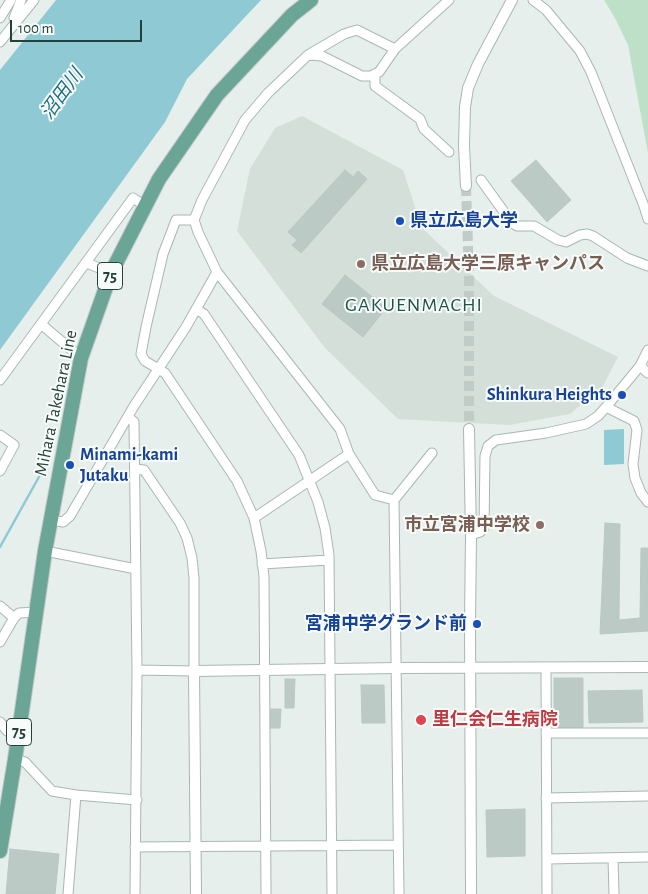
<!DOCTYPE html>
<html>
<head>
<meta charset="utf-8">
<style>
	body { margin:0 }
	#map { position:relative; width:648px; height:894px; overflow:hidden; background:#e6efeb; font-family:"Alegreya Sans",sans-serif }
	canvas { display:block }
	.scale { position:absolute; left:10px; top:20px; width:132px; height:22px; box-sizing:border-box; border:2px solid #24423a; border-top:0; padding-left:6px; font-size:15px; line-height:18px; white-space:nowrap; color:#24423a; -webkit-text-stroke:4px #f7fbf9; paint-order:stroke }
</style>
</head>
<body>
<div id="map">
<canvas width="648" height="894"></canvas>
<div class="scale">100 m</div>
</div>
<script>
const context = document.querySelector('canvas').getContext('2d');
context.lineJoin = 'round';
function paint(path, color) {
  context.fillStyle = color;
  context.fill(path, 'evenodd');
}
function poly(rows) {
  const path = new Path2D();
  for (const r of rows) {
    path.moveTo(r[0], r[1]);
    for (let i = 2; i < r.length; i += 2) path.lineTo(r[i], r[i + 1]);
  }
  return path;
}
function trace(path, color, width, dash) {
  context.strokeStyle = color;
  context.lineWidth = width;
  context.lineCap = dash ? 'butt' : 'round';
  context.setLineDash(dash || []);
  context.stroke(path);
}
function label(font, color, halo, rows, align = 'center') {
  context.font = font + ' "Alegreya Sans","Noto Sans JP",sans-serif';
  context.lineWidth = 4;
  context.setLineDash([]);
  context.textBaseline = 'middle';
  context.strokeStyle = halo;
  context.fillStyle = color;
  for (const [text, x, y, turn = 0] of rows) {
    context.save();
    context.translate(x, y);
    context.rotate((+turn || 0) * Math.PI / 180);
    context.textAlign = isNaN(turn) ? turn : align;
    if (halo) context.strokeText(text, 0, 0);
    context.fillText(text, 0, 0);
    context.restore();
  }
}
paint(poly([
	[302,116,403,170,422,228,494,296,618,357,602,388,570,414,509,425,398,419,325,348,237,231,250,169,275,128]
]), '#d4dfda');
paint(poly([
	[604,0,648,0,648,153,628,45,615,18]
]), '#bfe0c8');
paint(poly([
	[56,0,261,0,187,79,165,122,0,350,0,70],
	[624,429,624,464,604,465,604,430]
]), '#8ec9d4');
trace(poly([
	[0,547,45,466]
]), '#8ec9d4', 2.5);
const building = poly([
	[536,160,571,200,547,222,511,181,536,160],
	[345,170,353,177,358,171,367,179,301,253,292,245,297,240,288,232,345,170],
	[345,275,386,308,363,337,322,304,345,275],
	[605,523,620,524,619,620,640,618,641,548,648,548,648,631,600,634,605,523],
	[554,678,583,678,583,730,554,730,554,678],
	[285,679,295,679,294,708,285,708,285,679],
	[361,685,384,685,385,723,362,723,361,685],
	[642,690,643,722,589,723,588,691,642,690],
	[271,709,281,709,280,728,270,728,271,709],
	[525,809,525,856,487,857,486,810,525,809],
	[10,849,59,854,55,894,6,894,10,849]
]);
paint(building, '#bbcac4');
trace(building, '#b8c9c2', 1);
trace(poly([
	[466,186,469,276,469,429]
]), '#bfccc8', 10, [10, 5]);
const minor = poly([
	[533,0,546,10,580,51,591,72,644,206,648,219],
	[0,18,11,0],
	[16,20,14,18,21,0],
	[0,42,34,0],
	[308,55,344,34,357,30,395,49],
	[375,74,375,86,420,119,424,129,449,152],
	[481,180,512,223,517,226,534,226,558,240,566,242,580,235,587,234,593,236,627,258,648,266],
	[194,220,176,220,163,254,146,327,141,354,145,361,165,373,237,481,254,518,261,551,264,577,266,894],
	[87,263,111,273],
	[196,309,204,314,299,455,318,502,325,528,329,555,332,894],
	[41,324,81,358],
	[640,366,648,373],
	[0,380,133,198,145,206],
	[606,407,634,421,637,430,633,464,635,478,641,493,648,502],
	[128,417,134,422,137,670,135,894],
	[0,435,14,445,0,471],
	[135,469,144,470,180,523,187,538,192,558,194,578,194,671,137,670],
	[394,500,375,495,349,454,340,429,217,272,198,232,194,220,202,200,245,120,268,93,308,55,322,56,362,76,371,76,379,72,395,49,449,0],
	[254,518,349,454],
	[51,520,63,522,70,516,134,406,186,327,217,272],
	[471,535,480,532,484,528,485,456,488,446,496,440,546,433,586,424,598,416,606,407,640,366,648,350],
	[45,551,136,569],
	[262,564,329,560],
	[0,606,14,618],
	[0,642,14,618,19,613,36,612],
	[546,668,547,894],
	[0,722,7,731,19,735],
	[546,733,648,733],
	[15,759,25,762,52,791,76,795,137,800],
	[546,798,648,796],
	[135,847,398,845],
	[613,858,614,894],
	[547,859,648,857],
	[68,894,76,795],
	[399,894,394,500,432,453]
]);
const tertiary = poly([
	[466,186,464,146,465,107,468,88,478,64,512,0],
	[469,429,471,535,470,622,471,894],
	[196,894,194,671,397,668,648,667]
]);
const primary = poly([
	[0,851,15,759,45,551,81,358,111,273,159,179,217,95,292,15,311,0]
]);
trace(minor, '#a8b8b2', 11);
trace(tertiary, '#a8b8b2', 12);
trace(primary, '#c2cac8', 16);
trace(minor, '#fff', 9);
trace(tertiary, '#fff', 10);
trace(primary, '#6aa596', 14);
for (const [x, y, r, color] of [
	[400,221,5,"#1a4fb4"],
	[361,264,5,"#8d6e63"],
	[622,395,5,"#1a4fb4"],
	[70,465,5,"#1a4fb4"],
	[540,525,5,"#8d6e63"],
	[477,624,5,"#1a4fb4"],
	[421,720,6,"#e0444e"]
]) {
  const dot = new Path2D();
  dot.arc(x, y, r, 0, 2 * Math.PI);
  context.fillStyle = color;
  context.fill(dot);
  trace(dot, '#f7fbf9', 2);
}
for (const [x, y, w] of [
	[110,276,25],
	[19,732,25]
]) {
  const box = new Path2D();
  box.roundRect(x - w / 2, y - 13.5, w, 27, 4);
  context.fillStyle = '#f7fbf9';
  context.fill(box);
  trace(box, '#24423a', 1);
}
label('bold 16px', '#24423a', null, [
	["75",110,276],
	["75",19,732]
]);
label('bold 18px', '#164399', '#f7fbf9', [
	["県立広島大学",410,221],
	["Shinkura Heights",612,395,"right"],
	["Minami-kami",80,455],
	["Jutaku",80,476],
	["宮浦中学グランド前",467,624,"right"]
], 'left');
label('bold 18px', '#785e54', '#f7fbf9', [
	["県立広島大学三原キャンパス",371,264],
	["市立宮浦中学校",530,525,"right"]
], 'left');
label('18px', '#24423a', '#f7fbf9', [
	["Mihara Takehara Line",56,403,-78]
]);
label('bold 18px', '#be3a42', '#f7fbf9', [
	["里仁会仁生病院",432,720]
], 'left');
label('italic 19px', '#1c6f80', '#f7fbf9', [
	["沼田川",62,94,-54]
]);
context.letterSpacing = '1px';
label('20px', '#1f5548', '#f7fbf9', [
	["GAKUENMACHI",414,305]
]);
context.letterSpacing = '0px';
</script>
</body>
</html>
